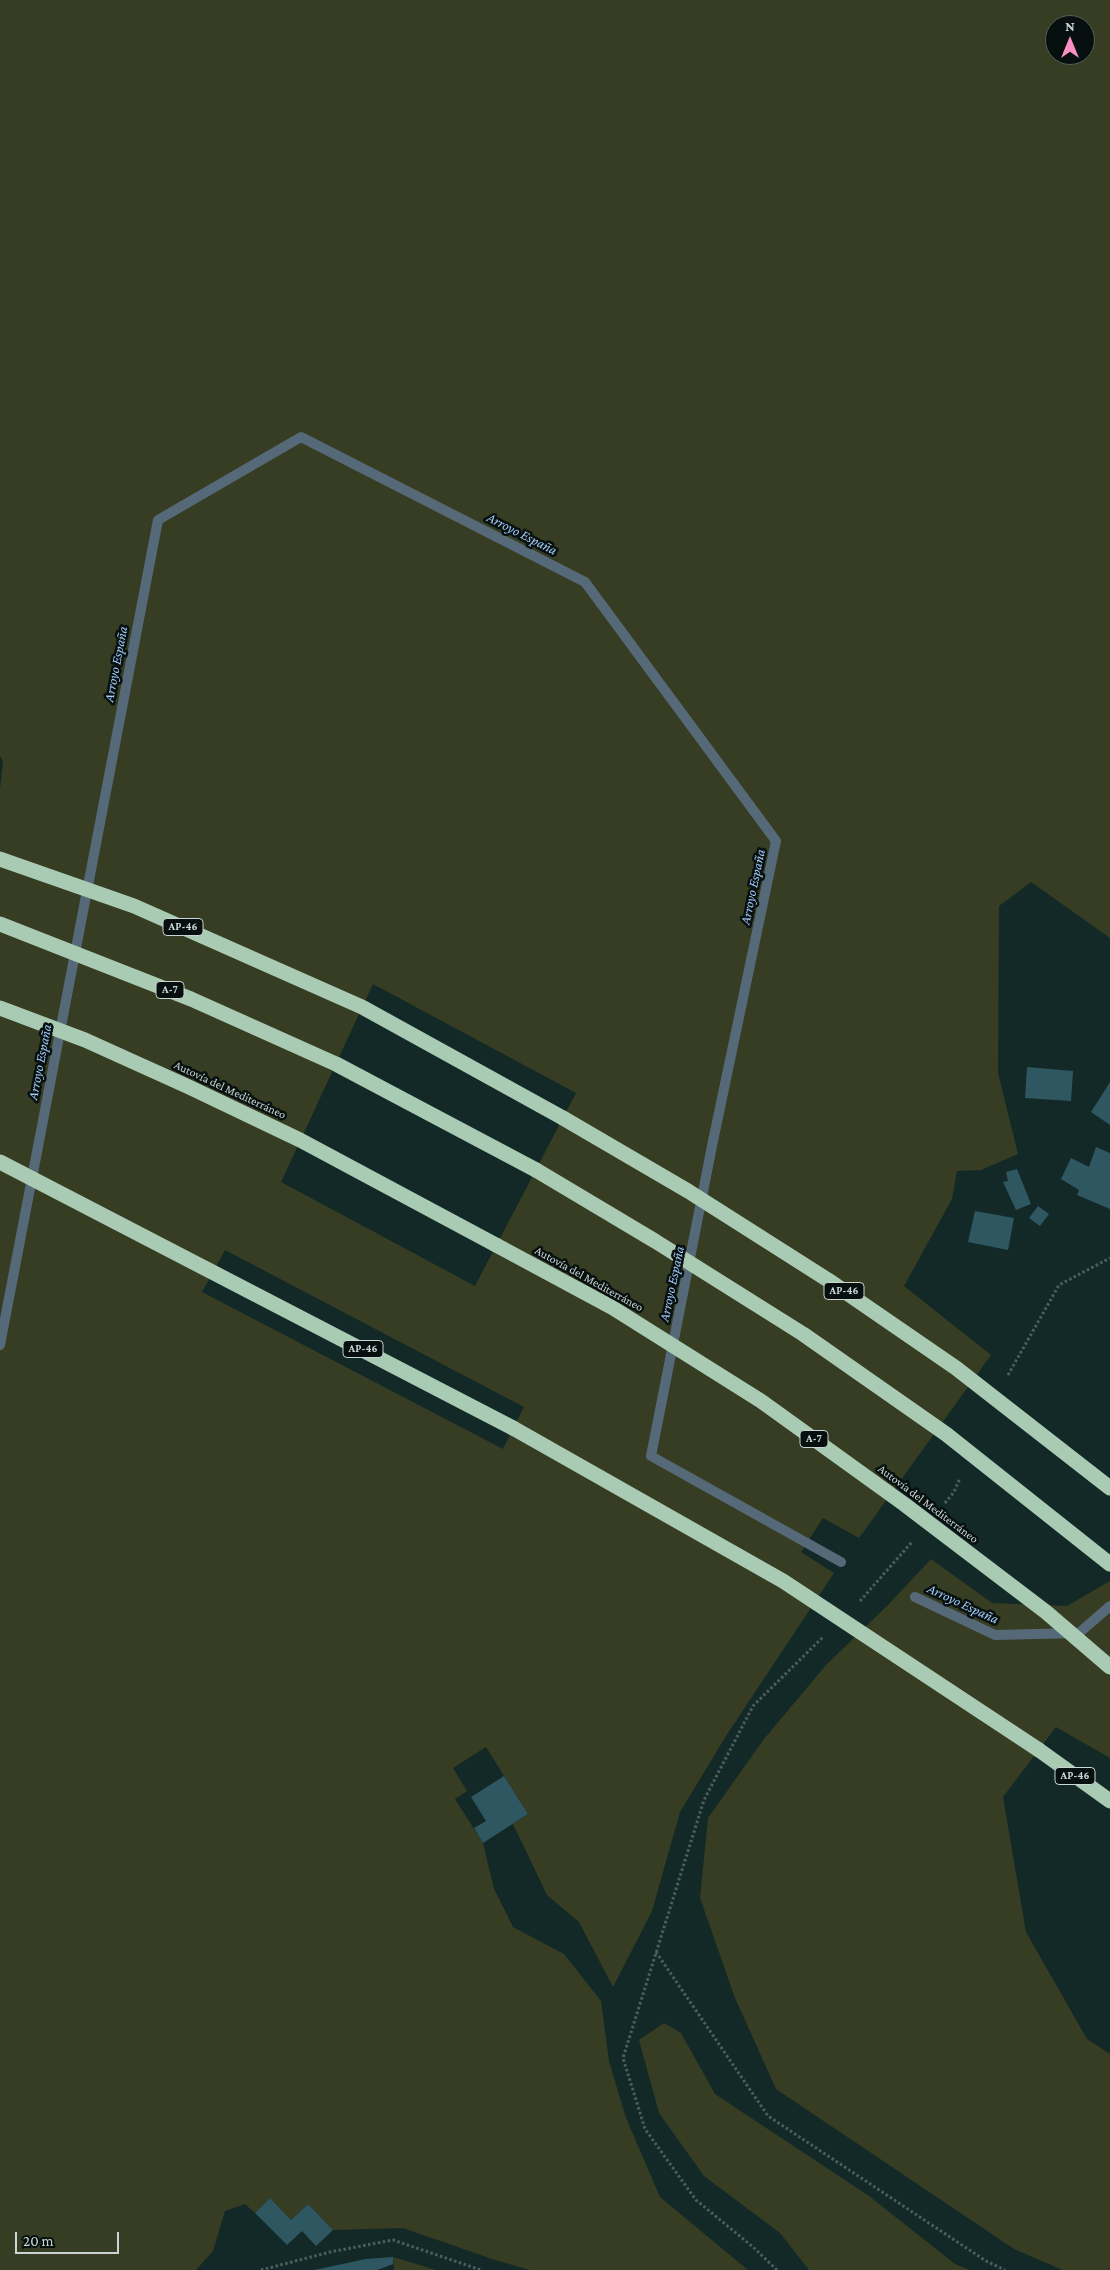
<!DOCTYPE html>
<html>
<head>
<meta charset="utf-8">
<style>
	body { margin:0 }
	#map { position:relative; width:1110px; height:2270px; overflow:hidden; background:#132927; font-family:"Crimson Pro",serif }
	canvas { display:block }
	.north { position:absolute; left:1045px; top:15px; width:50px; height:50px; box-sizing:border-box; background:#07100f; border:1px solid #555f5e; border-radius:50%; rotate:0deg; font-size:14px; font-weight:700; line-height:20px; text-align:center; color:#c9d6d4 }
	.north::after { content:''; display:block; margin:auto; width:18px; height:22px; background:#fb8fc3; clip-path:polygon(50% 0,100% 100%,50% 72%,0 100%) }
	.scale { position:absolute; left:15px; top:2232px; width:104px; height:22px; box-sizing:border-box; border:2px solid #c9d6d4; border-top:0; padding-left:6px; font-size:15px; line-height:18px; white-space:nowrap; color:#c9d6d4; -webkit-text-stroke:4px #07100f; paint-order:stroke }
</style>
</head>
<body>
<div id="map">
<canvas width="1110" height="2270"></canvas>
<div class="north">N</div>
<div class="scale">20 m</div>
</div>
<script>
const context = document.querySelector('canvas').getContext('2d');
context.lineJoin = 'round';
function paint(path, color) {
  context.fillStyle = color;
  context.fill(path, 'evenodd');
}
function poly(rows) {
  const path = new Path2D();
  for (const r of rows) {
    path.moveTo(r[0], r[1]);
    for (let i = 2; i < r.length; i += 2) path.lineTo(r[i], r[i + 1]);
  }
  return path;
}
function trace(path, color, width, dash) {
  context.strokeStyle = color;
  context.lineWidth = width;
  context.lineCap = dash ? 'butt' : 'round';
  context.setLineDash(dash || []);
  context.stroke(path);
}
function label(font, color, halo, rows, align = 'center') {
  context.font = font + ' "Crimson Pro",serif';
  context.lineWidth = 5;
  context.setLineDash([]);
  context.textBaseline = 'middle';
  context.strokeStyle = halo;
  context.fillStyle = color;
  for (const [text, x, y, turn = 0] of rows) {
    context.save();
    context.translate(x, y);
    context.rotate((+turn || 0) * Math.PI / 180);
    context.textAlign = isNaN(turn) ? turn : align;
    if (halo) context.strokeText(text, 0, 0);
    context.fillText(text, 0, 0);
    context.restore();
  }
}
paint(poly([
	[0,0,1110,0,1110,938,1031,882,999,906,998,1073,1018,1154,981,1170,957,1171,952,1199,904,1286,991,1355,859,1538,823,1518,801,1552,834,1573,726,1736,680,1812,652,1911,613,1987,579,1922,547,1895,513,1824,528,1814,486,1747,453,1768,467,1791,455,1799,483,1843,494,1889,513,1927,564,1954,601,2001,609,2061,626,2118,660,2197,748,2270,530,2270,495,2260,403,2228,333,2230,308,2204,291,2220,270,2198,255,2213,245,2204,225,2211,213,2251,196,2270,0,2270,0,789,3,761,0,756],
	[1055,25,1085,25,1085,55,1055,55],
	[373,984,576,1093,475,1286,281,1182],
	[225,1250,524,1407,503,1449,202,1292],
	[931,1559,992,1603,1067,1606,1110,1581,1110,1758,1056,1727,1003,1797,1026,1932,1087,2039,1110,2054,1110,2270,1063,2270,1014,2249,776,2089,735,1998,700,1898,708,1818,764,1739,826,1665,888,1605],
	[664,2023,681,2033,715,2094,869,2196,955,2264,970,2270,809,2270,780,2233,704,2176,659,2113,639,2040],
	[393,2257,436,2270,394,2270]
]), '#363d23');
trace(poly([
	[0,1345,158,520,301,437,585,582,776,841,713,1141,651,1456,841,1562],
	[915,1597,995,1635,1079,1633,1110,1606]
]), '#566978', 10);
paint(poly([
	[1027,1067,1073,1071,1071,1101,1025,1098],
	[1110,1082,1110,1125,1091,1112],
	[1096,1147,1110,1153,1110,1209,1077,1195,1079,1190,1061,1179,1071,1158,1089,1167],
	[1017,1169,1031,1204,1016,1210,1003,1182,1008,1181,1006,1172],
	[1038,1206,1049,1214,1040,1226,1029,1218],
	[975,1211,1014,1218,1008,1250,968,1242],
	[504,1776,528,1814,483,1843,474,1828,486,1821,471,1797],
	[270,2198,291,2220,308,2204,333,2230,316,2246,302,2231,287,2245,255,2213],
	[393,2257,393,2264,377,2270,314,2270,366,2259]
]), '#2f5762');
trace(poly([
	[1008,1375,1059,1285,1110,1258],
	[945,1503,954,1492,960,1478],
	[860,1601,912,1542],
	[656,1952,768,2116,986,2261,1005,2270],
	[261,2270,330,2252,393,2240,481,2270],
	[777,2270,753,2247,696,2200,645,2129,623,2058,704,1800,753,1706,823,1637]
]), '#4c5f5d', 3, [2.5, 2.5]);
trace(poly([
	[0,859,134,906,362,1007,563,1118],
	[0,924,191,999,336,1064,536,1170],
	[0,1008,85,1040,189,1087,300,1140,496,1245],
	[0,1162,513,1428],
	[1039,1750,1110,1801]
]), '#aacbb3', 15);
trace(poly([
	[563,1118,688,1191,828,1280,956,1368,1110,1488],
	[536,1170,655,1241,803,1334,946,1434,1110,1564],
	[496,1245,613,1308,761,1401,904,1504,1046,1612,1110,1667],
	[513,1428,783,1581,1039,1750]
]), '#aacbb3', 15);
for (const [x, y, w] of [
	[183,927,40],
	[170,990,28],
	[844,1291,40],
	[363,1349,40],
	[814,1439,28],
	[1075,1776,40]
]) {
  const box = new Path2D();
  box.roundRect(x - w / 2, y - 8.5, w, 17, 4);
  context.fillStyle = '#07100f';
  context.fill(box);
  trace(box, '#c9d6d4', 1);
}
label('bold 11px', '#c9d6d4', null, [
	["AP-46",183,927],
	["A-7",170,990],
	["AP-46",844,1291],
	["AP-46",363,1349],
	["A-7",814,1439],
	["AP-46",1075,1776]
]);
label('12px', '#c9d6d4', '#07100f', [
	["Autovía del Mediterráneo",230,1090,25],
	["Autovía del Mediterráneo",589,1279,29],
	["Autovía del Mediterráneo",928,1504,37]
]);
label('italic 14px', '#a3ccfb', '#07100f', [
	["Arroyo España",522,534,27],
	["Arroyo España",116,664,-79],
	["Arroyo España",753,887,-78],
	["Arroyo España",40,1062,-79],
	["Arroyo España",672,1284,-78],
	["Arroyo España",963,1604,25]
]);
</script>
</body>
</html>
